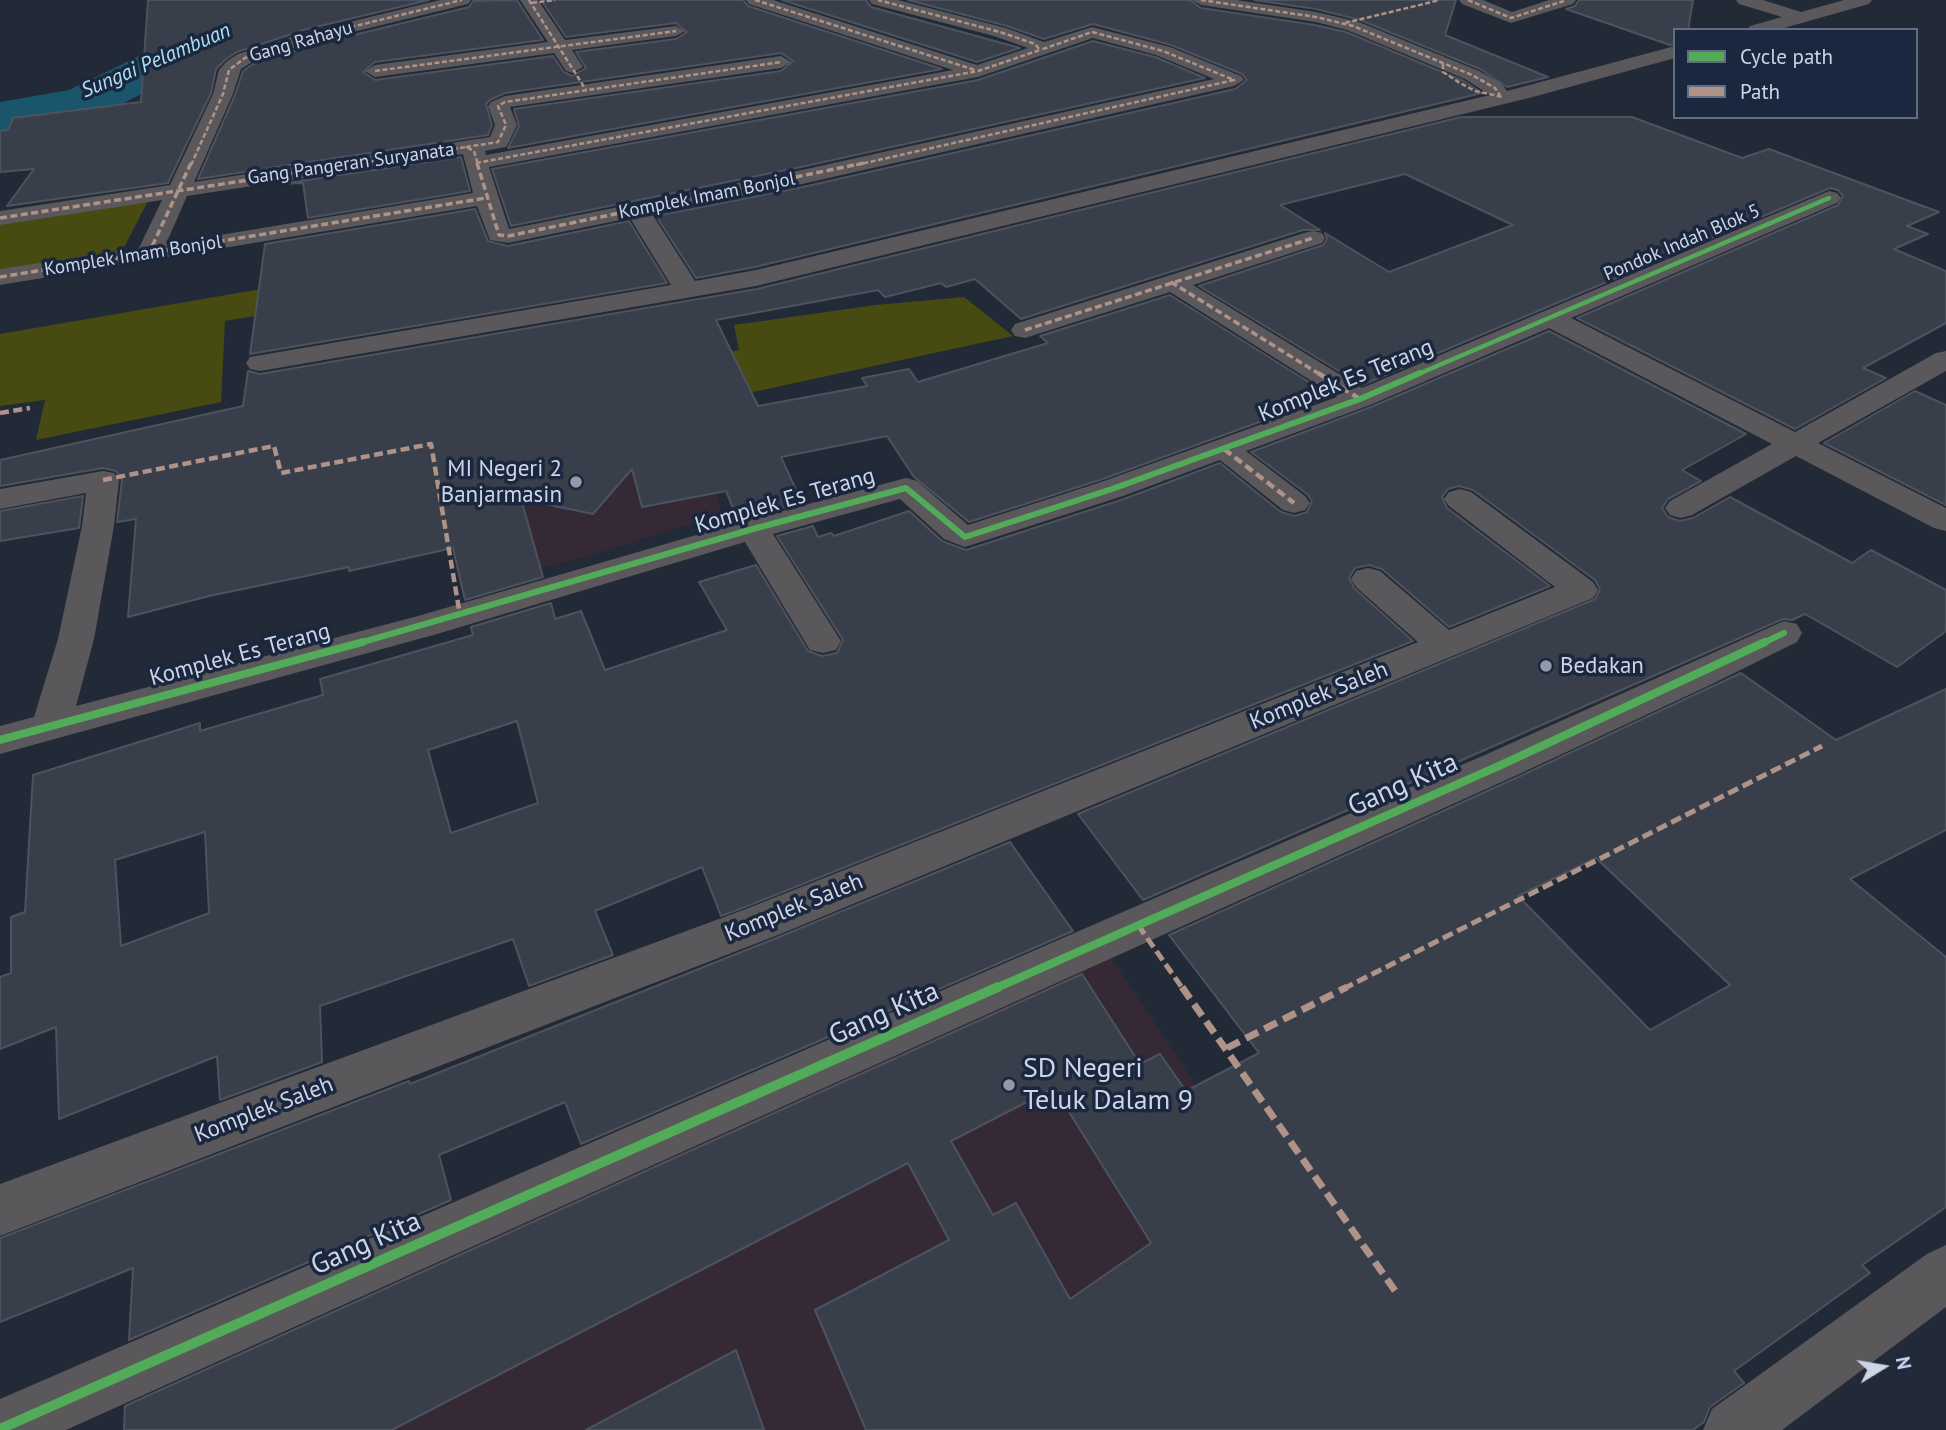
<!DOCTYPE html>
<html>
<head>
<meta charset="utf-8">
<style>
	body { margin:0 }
	#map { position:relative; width:1946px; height:1430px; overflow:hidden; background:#222a37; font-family:"PT Sans",sans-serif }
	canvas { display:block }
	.legend { position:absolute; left:1673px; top:28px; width:245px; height:91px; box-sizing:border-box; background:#1a273f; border:2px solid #626d82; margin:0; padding:9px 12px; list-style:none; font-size:21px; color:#cdd6e6 }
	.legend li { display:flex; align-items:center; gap:14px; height:35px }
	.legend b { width:35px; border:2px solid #626d82 }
	.north { position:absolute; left:1848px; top:1332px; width:70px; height:70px; -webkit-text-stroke:5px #1a273f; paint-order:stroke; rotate:79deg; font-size:19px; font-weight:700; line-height:28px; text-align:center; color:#cdd6e6 }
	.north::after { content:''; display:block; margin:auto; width:24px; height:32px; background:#cdd6e6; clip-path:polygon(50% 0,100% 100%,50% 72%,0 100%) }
</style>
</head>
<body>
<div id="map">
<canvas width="1946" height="1430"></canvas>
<ul class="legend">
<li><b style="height:9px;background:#51ab58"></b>Cycle path</li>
<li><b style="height:9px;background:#af9288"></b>Path</li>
</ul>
<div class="north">N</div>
</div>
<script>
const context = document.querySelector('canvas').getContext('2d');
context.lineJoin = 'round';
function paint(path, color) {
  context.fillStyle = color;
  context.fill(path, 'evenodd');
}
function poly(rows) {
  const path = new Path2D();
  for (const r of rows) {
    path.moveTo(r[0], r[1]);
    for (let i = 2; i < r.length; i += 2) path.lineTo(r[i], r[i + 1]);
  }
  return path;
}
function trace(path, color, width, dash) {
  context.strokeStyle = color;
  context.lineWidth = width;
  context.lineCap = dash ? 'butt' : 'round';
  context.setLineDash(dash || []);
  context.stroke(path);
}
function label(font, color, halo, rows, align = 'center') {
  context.font = font + ' "PT Sans",sans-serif';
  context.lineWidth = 7;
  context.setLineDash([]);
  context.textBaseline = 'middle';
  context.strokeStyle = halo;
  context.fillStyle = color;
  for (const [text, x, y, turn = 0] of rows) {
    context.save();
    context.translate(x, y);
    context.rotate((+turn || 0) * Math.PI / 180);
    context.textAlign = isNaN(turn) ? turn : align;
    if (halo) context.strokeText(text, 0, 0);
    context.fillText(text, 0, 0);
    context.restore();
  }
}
paint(poly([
	[681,399,723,514,578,559,460,588,436,449],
	[1110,956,1274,1202,874,1430,233,1430,225,1361,1077,967]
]), '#352936');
paint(poly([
	[149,199,120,255,0,273,0,222],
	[418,262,480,278,225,321,221,402,36,440,45,400,0,406,0,334],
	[964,297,1013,336,702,403,675,363,739,350,734,325,876,305]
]), '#484b11');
paint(poly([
	[172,40,231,48,118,106,0,132,0,102,69,90]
]), '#1b556b');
const building = poly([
	[148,0,429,0,307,29,237,52,226,59,216,69,211,93,168,183,7,206,34,169,0,172,0,131,8,130,13,118,141,102,148,0],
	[517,0,543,40,375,62,363,72,375,80,553,56,564,72,572,76,586,68,576,52,676,39,687,32,676,23,566,37,541,0,743,0,748,6,942,69,508,148,519,126,514,109,781,71,793,61,781,53,505,93,490,100,486,104,492,125,488,135,198,179,235,95,243,71,253,64,321,43,469,7,473,1,517,0],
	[782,0,866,0,871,7,1020,48,977,62,782,0],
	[908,0,1190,0,1201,8,1315,25,1346,32,1464,81,1482,93,755,267,696,278,656,216,803,187,1235,89,1247,80,1242,74,1171,45,1093,24,1044,39,1007,26,908,0],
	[1254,0,1456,0,1445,35,1548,77,1507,87,1480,69,1360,20,1316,9,1254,0],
	[1579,0,1693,0,1688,30,1675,30,1675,44,1670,45,1566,9,1575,6,1579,0],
	[1093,41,1155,57,1205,78,801,167,511,226,492,169,978,80,1093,41],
	[1461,117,1632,117,1742,158,1769,149,1939,212,1907,226,1928,234,1894,249,1946,271,1946,323,1863,368,1886,378,1795,429,1577,318,1838,205,1843,196,1838,190,1830,188,1362,385,1199,286,1323,245,1327,239,1325,233,1389,272,1513,225,1405,174,1280,205,1320,230,1303,230,1021,319,975,279,946,287,941,283,885,297,878,290,716,320,758,406,867,386,862,378,909,369,918,382,1048,343,1040,336,1170,295,1331,396,1100,480,969,522,914,477,887,436,781,457,802,503,738,520,726,491,642,507,632,469,593,514,521,499,543,577,465,600,453,548,349,571,349,567,209,596,128,617,136,519,117,522,122,480,116,471,103,468,0,486,0,460,243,406,248,371,260,374,757,289,1461,117],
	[461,157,470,191,308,218,303,183,280,184,461,157],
	[475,209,488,241,508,246,629,221,667,283,250,354,265,244,475,209],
	[1549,331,1746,434,1682,470,1701,481,1668,499,1662,508,1668,517,1680,521,1693,518,1730,497,1852,563,1871,550,1946,590,1946,631,1897,667,1805,614,1792,620,1783,619,1143,900,1078,814,1595,599,1600,589,1595,580,1473,490,1459,486,1448,489,1442,497,1447,508,1550,586,1449,627,1382,569,1369,565,1355,568,1349,578,1354,588,1413,641,745,907,721,916,702,867,595,911,613,955,529,986,513,939,320,1006,322,1062,220,1100,217,1056,59,1119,56,1027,0,1049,0,977,11,973,11,917,25,912,33,775,200,723,200,731,323,695,320,679,473,635,471,627,551,603,555,619,581,611,605,670,727,630,699,582,756,565,808,651,822,656,837,653,843,640,777,536,813,526,818,537,831,533,834,536,909,511,942,541,966,550,1124,499,1220,463,1281,512,1295,516,1307,512,1312,501,1307,494,1251,452,1371,407,1549,331],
	[517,721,538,803,451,833,428,750,517,721],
	[205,832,209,913,121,946,115,860,205,832],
	[1915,391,1946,405,1946,505,1824,443,1915,391],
	[83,496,79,528,0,541,0,511,83,496],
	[1741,673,1836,740,1946,689,1946,830,1850,879,1946,957,1946,1207,1862,1265,1870,1273,1734,1371,1744,1383,1710,1407,1704,1422,1693,1430,866,1430,815,1310,949,1240,908,1163,392,1430,124,1430,125,1406,1082,974,1140,1064,1160,1054,1186,1091,1259,1053,1169,935,1516,778,1741,673],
	[1596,858,1730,985,1650,1030,1518,896,1596,858],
	[1054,1088,1151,1243,1070,1299,1016,1203,993,1215,951,1141,1054,1088],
	[1010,842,1073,931,581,1144,565,1102,439,1155,451,1200,129,1340,133,1268,0,1322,0,1238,409,1081,410,1084,779,937,1010,842],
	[736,1350,764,1430,586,1430,736,1350]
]);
paint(building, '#393f4a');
trace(building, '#4c535e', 2);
paint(poly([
	[440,0,471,0,468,4,320,40,252,62,241,69,233,94,194,182,490,137,495,125,488,106,491,102,505,96,781,56,791,62,781,68,510,107,517,125,509,142,506,147,485,151,486,155,953,70,749,4,746,0,773,0,977,65,1028,48,994,36,872,4,869,0,898,0,1006,28,1044,42,1092,27,1170,47,1241,76,1244,80,1234,86,802,184,652,214,695,281,756,270,1490,95,1465,79,1347,30,1316,22,1201,5,1192,0,1236,0,1316,12,1359,22,1479,71,1502,84,1507,91,1675,46,1675,58,1533,97,756,286,260,371,250,369,246,363,250,357,671,285,630,218,508,243,490,240,477,206,0,285,0,269,139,248,162,200,0,225,0,211,170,185,213,94,219,70,227,61,238,54,308,32,440,0],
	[1093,38,1156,55,1214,79,802,170,509,229,489,167,978,77,1093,38],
	[463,154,473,193,166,244,187,196,463,154],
	[520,0,538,0,565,40,676,26,685,31,676,36,572,50,583,67,573,73,566,71,554,53,375,77,365,71,375,65,548,42,520,0],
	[1459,0,1483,0,1512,12,1549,0,1576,0,1573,4,1511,23,1462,4,1459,0],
	[1736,0,1763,0,1801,12,1844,0,1872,0,1869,4,1777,30,1747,30,1750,26,1782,17,1739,4,1736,0],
	[1829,191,1837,193,1841,198,1837,203,1571,318,1795,432,1936,353,1946,351,1946,371,1818,443,1946,508,1946,531,1934,528,1796,456,1692,515,1681,518,1670,515,1665,508,1670,501,1772,444,1549,328,1370,405,1246,451,1305,496,1310,503,1305,510,1294,513,1283,510,1220,460,1123,496,965,547,944,539,900,499,773,534,841,641,836,650,823,653,810,650,745,542,437,634,0,754,0,726,34,717,58,639,82,526,86,493,0,509,0,489,103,471,114,473,119,480,114,526,94,639,76,706,418,616,741,522,906,478,917,481,968,525,1101,482,1337,397,1170,292,1025,338,1015,336,1011,330,1015,324,1304,233,1313,231,1322,233,1325,238,1322,243,1193,285,1362,388,1829,191],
	[1460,489,1471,492,1593,582,1598,590,1593,598,778,935,0,1236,0,1184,746,909,1418,642,1356,587,1351,579,1356,571,1368,568,1380,571,1449,630,1555,587,1449,506,1444,499,1449,492,1460,489],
	[1784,621,1797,624,1802,633,1797,642,1708,686,1515,776,66,1430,0,1430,0,1399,1487,754,1784,621],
	[1946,1245,1946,1307,1782,1430,1703,1430,1712,1409,1927,1254,1946,1245]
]), '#5a585a');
trace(poly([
	[529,0,586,90],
	[755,0,975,70],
	[1201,0,1316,17,1353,26,1472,75,1495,88,1500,95],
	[1468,0,1511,18,1564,1],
	[532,3,555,0],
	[1345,23,1440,0],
	[1443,64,1443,72,1460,83,1475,91,1503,97],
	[375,71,676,31],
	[466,147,498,142,506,125,498,106,505,102,781,62],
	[476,163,978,71,1040,50,1035,44,1000,32,878,0],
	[191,165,223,94,229,70,245,58,314,36,462,0],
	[349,165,466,147,474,151,478,165],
	[856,165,1234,80,1163,51,1092,32,1040,50]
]), '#af9288', 2.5, [5, 2.5]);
trace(poly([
	[477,163,499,235,508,236,864,163],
	[0,218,360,163],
	[148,255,191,163],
	[0,277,486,198],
	[1171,282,1321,375],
	[1025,330,1313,238]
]), '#af9288', 3.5, [7, 3.5]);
trace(poly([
	[1318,373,1360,399],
	[0,413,30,408],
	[1224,449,1294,503],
	[103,480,274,446,281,473,431,444,460,615]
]), '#af9288', 4.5, [9, 4.5]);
trace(poly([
	[1138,925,1183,989],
	[1343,989,1822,746]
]), '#af9288', 5, [11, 5]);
trace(poly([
	[1182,987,1398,1295],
	[1227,1048,1347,987]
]), '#af9288', 7, [14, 7]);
trace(poly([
	[1416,375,1829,198]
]), '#51ab58', 4.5);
trace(poly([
	[356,644,753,529,906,488,965,537,1112,489,1360,399,1420,373],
	[1761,644,1784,633]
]), '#51ab58', 6);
trace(poly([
	[0,740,363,642],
	[994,989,1501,765,1765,642]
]), '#51ab58', 8);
trace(poly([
	[0,1429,998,987]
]), '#51ab58', 10);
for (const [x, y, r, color] of [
	[576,482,7,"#919aa9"],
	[1546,666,7,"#919aa9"],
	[1009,1085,7,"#919aa9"]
]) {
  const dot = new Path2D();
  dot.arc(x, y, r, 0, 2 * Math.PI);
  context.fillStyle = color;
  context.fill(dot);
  trace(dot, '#1a273f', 2.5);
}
label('19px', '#cdd6e6', '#1a273f', [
	["Gang Rahayu",301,42,-16],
	["Gang Pangeran Suryanata",351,164,-8],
	["Komplek Imam Bonjol",707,196,-11],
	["Pondok Indah Blok 5",1682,243,-23],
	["Komplek Imam Bonjol",133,256,-9]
]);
label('italic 21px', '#aee0f7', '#1a273f', [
	["Sungai Pelambuan",156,61,-23]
]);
label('23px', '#cdd6e6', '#1a273f', [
	["Komplek Es Terang",1346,381,-22],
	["Komplek Es Terang",785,501,-16],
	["Komplek Es Terang",240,655,-15],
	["Komplek Saleh",1319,696,-22],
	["Komplek Saleh",794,908,-22],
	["Komplek Saleh",264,1110,-21]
]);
label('23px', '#cdd6e6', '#1a273f', [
	["MI Negeri 2",562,469],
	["Banjarmasin",562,495],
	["Bedakan",1560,666,"left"]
], 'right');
label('28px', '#cdd6e6', '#1a273f', [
	["Gang Kita",1403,785,-24],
	["Gang Kita",884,1014,-24],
	["Gang Kita",366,1244,-24]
]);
label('28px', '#cdd6e6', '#1a273f', [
	["SD Negeri",1023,1069],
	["Teluk Dalam 9",1023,1101]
], 'left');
</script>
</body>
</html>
